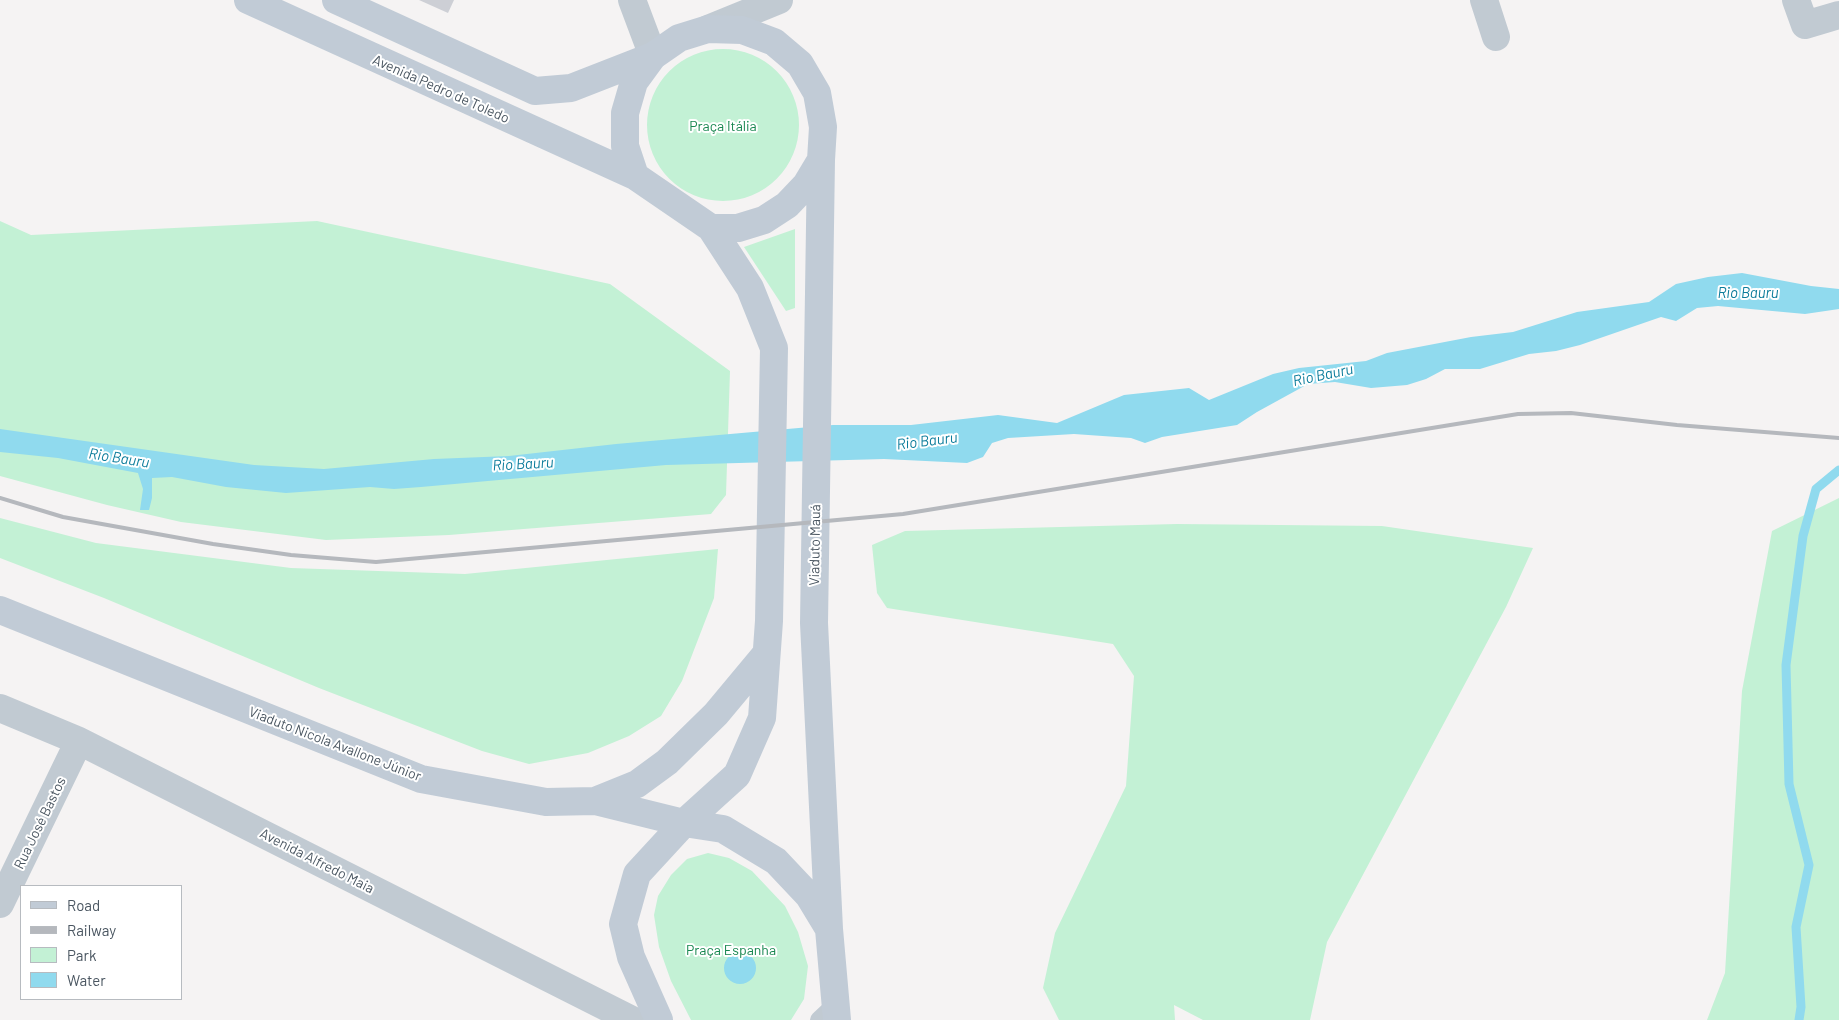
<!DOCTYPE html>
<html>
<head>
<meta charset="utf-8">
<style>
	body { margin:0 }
	#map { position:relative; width:1839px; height:1020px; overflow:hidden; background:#f5f3f3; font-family:Barlow,sans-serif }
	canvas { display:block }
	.legend { position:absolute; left:20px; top:885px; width:162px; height:115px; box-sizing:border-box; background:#fff; border:1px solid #b7bbc0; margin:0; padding:6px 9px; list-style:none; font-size:15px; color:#4a5661 }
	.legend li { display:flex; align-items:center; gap:10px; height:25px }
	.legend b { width:25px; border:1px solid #b7bbc0 }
</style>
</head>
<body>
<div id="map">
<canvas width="1839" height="1020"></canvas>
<ul class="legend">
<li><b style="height:6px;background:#c1cbd6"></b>Road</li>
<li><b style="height:6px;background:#b5b8bd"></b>Railway</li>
<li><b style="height:14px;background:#c3f1d5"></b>Park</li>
<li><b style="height:14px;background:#90daee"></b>Water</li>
</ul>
</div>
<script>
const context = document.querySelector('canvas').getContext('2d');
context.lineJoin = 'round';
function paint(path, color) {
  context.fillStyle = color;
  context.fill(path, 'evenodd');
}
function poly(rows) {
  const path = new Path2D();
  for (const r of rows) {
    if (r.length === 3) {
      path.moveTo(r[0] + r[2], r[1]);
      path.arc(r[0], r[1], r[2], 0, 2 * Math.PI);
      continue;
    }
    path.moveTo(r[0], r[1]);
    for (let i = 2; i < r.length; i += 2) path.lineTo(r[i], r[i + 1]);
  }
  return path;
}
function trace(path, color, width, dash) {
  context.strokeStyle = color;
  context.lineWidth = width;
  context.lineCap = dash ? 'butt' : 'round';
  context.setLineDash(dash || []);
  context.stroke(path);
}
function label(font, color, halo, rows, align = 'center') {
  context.font = font + ' Barlow,sans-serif';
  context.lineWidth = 4;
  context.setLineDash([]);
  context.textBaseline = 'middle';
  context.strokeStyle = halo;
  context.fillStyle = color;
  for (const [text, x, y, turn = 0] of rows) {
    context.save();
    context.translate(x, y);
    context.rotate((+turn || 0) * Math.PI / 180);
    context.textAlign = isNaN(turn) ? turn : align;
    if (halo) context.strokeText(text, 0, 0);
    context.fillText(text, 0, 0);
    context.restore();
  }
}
paint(poly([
	[723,125,76],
	[0,221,31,235,317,221,610,284,730,371,726,495,711,514,449,535,326,540,181,522,107,505,0,476],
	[795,229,795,308,786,311,744,247],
	[1839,498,1839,1020,1707,1020,1725,973,1742,691,1772,531],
	[0,518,96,543,291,568,465,574,718,549,714,598,682,681,661,716,629,736,588,753,529,764,482,751,319,688,104,598,0,558],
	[1177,524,1382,526,1533,548,1506,607,1327,942,1310,1020,1203,1020,1174,1005,1175,1020,1059,1020,1043,988,1055,933,1126,786,1134,676,1113,644,887,608,877,593,872,545,905,531],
	[708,853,729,858,752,871,785,906,798,932,808,966,804,999,791,1020,691,1020,671,981,659,947,654,915,658,896,671,875,687,859]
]), '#c3f1d5');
paint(poly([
	[1742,273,1811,286,1839,289,1839,309,1805,314,1718,306,1697,308,1676,321,1661,317,1580,345,1556,351,1529,354,1480,369,1445,369,1426,379,1407,385,1371,388,1335,382,1308,384,1257,412,1237,425,1162,437,1145,443,1131,438,1074,434,1008,438,992,443,983,457,967,463,884,459,666,465,421,487,394,489,370,487,286,493,226,487,172,477,152,478,152,498,149,510,140,510,143,489,138,473,58,458,0,452,0,429,254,465,324,469,434,459,509,456,616,444,833,425,911,425,998,415,1057,423,1124,395,1189,388,1209,400,1273,374,1299,368,1366,361,1387,353,1471,337,1513,332,1577,312,1649,302,1676,284,1708,277],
	[740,968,16]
]), '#90daee');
trace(poly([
	[1799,1020,1801,1007,1796,927,1809,865,1789,784,1786,665,1803,536,1816,489,1839,470]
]), '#90daee', 9);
paint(poly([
	[419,0,454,0,448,13]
]), '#cdcfd5');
trace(poly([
	[819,1020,835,1005]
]), '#c1cad2', 18);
trace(poly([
	[632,0,653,56],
	[1484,0,1496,37],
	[1796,0,1805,25,1839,15],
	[708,29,779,0],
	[0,708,79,741,632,1020],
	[0,904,79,741]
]), '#c1cad2', 28);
trace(poly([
	[248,0,635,176],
	[336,0,535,91,571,88,653,56],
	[821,160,814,623,829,929,837,1020],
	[0,610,421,779,546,802,595,801,684,823,723,829,776,861,809,896,829,929],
	[595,801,637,784,667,762,716,714,766,654],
	[659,1020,631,957,623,924,637,874,684,823,737,775,762,718,769,621,774,348,750,288,711,228,635,176,625,146,625,113,634,82,653,56,679,38,708,29,742,30,774,42,800,64,817,93,823,127,821,160,806,185,787,205,764,220,738,228,711,228]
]), '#c1cbd6', 28);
trace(poly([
	[0,498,63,517,213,544,291,555,376,562,903,514,1518,414,1571,413,1677,425,1839,438]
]), '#b5b8bd', 4);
label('14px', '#4a5661', '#fff', [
	["Avenida Pedro de Toledo",441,89,24],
	["Viaduto Mauá",815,545,-89],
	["Viaduto Nicola Avallone Júnior",335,744,21],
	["Rua José Bastos",40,823,-64],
	["Avenida Alfredo Maia",317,861,27]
]);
label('14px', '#17864f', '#fff', [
	["Praça Itália",723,126],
	["Praça Espanha",731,950]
]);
label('italic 15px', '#0c7c9b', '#fff', [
	["Rio Bauru",1748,293],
	["Rio Bauru",1323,375,-12],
	["Rio Bauru",927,441,-7],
	["Rio Bauru",119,458,9],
	["Rio Bauru",523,464,-3]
]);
</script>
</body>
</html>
